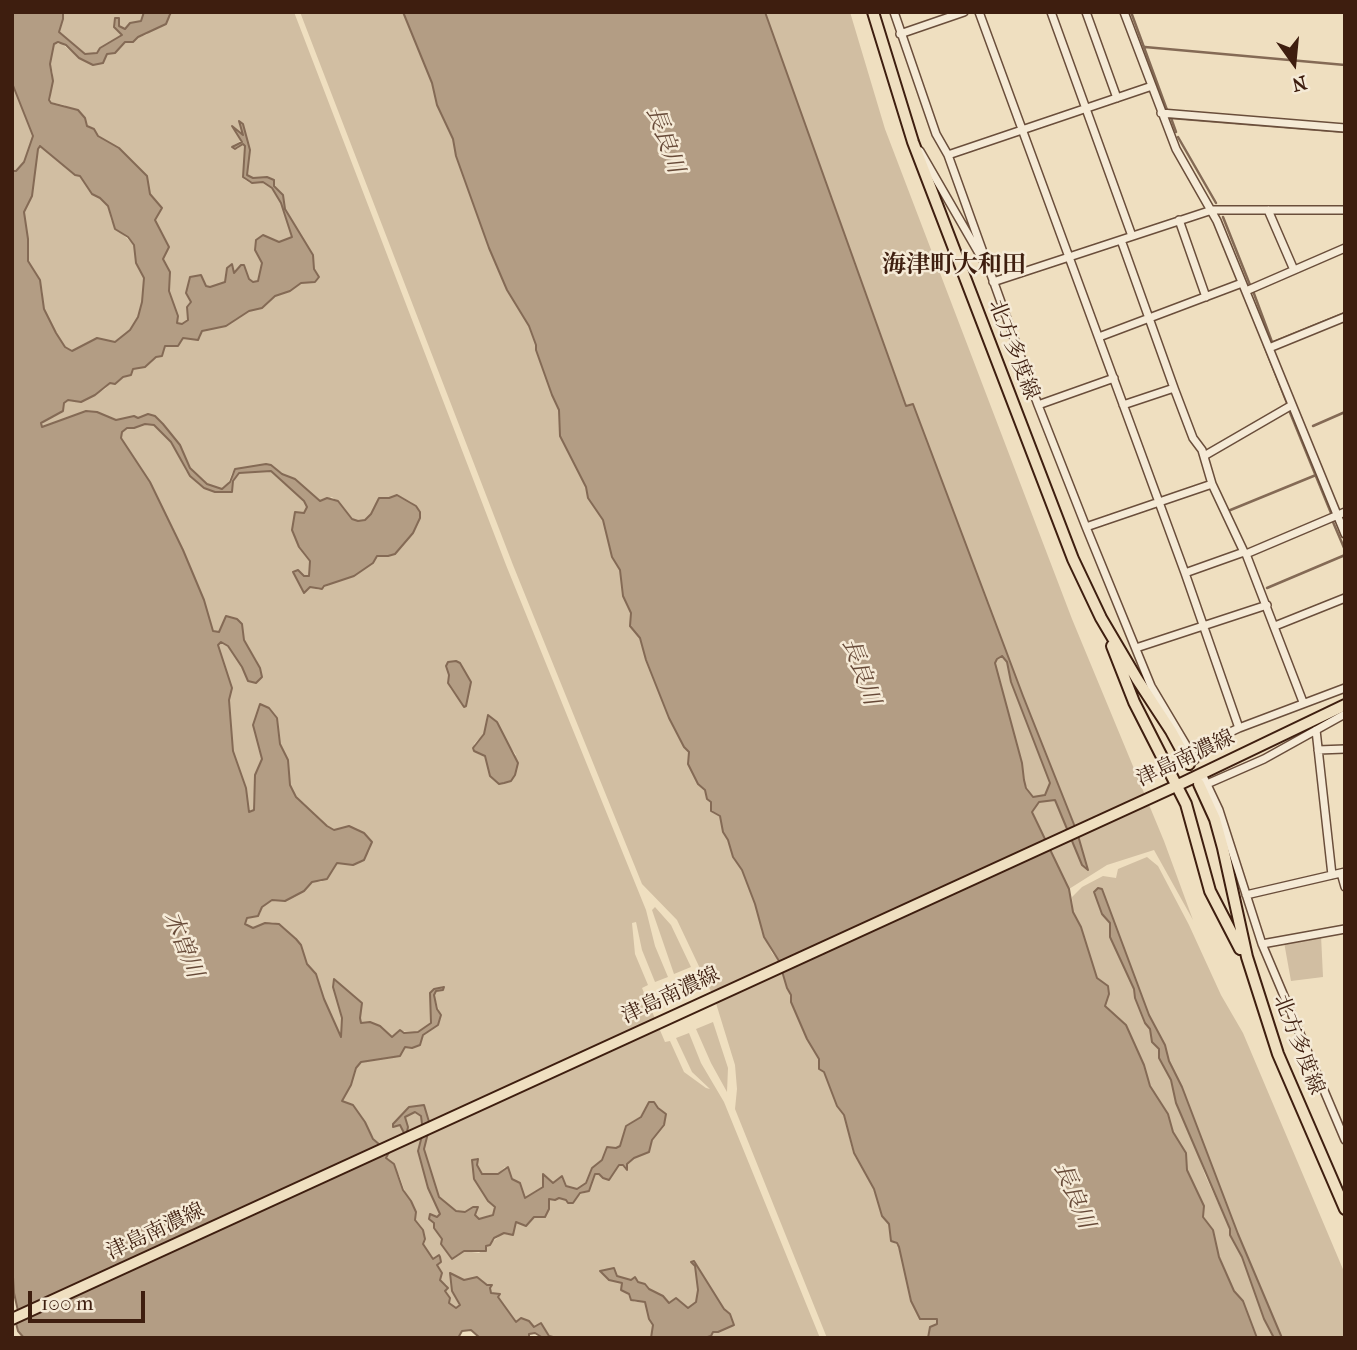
<!DOCTYPE html>
<html>
<head>
<meta charset="utf-8">
<style>
	body { margin:0 }
	#map { position:relative; width:1357px; height:1350px; overflow:hidden; background:#efdfc0; font-family:"IM FELL French Canon",serif }
	canvas { display:block }
	.frame { position:absolute; inset:0; border:14px solid #3e1e0f; pointer-events:none }
	.north { position:absolute; left:1259px; top:28px; width:70px; height:70px; -webkit-text-stroke:5px #f5ead6; paint-order:stroke; rotate:165deg; font-size:19px; font-weight:700; line-height:28px; text-align:center; color:#3e1e0f }
	.north::after { content:''; display:block; margin:auto; width:24px; height:32px; background:#3e1e0f; clip-path:polygon(50% 0,100% 100%,50% 72%,0 100%) }
	.scale { position:absolute; left:28px; top:1291px; width:117px; height:32px; box-sizing:border-box; border:4px solid #3e1e0f; border-top:0; padding-left:9px; font-size:21px; line-height:24px; white-space:nowrap; color:#3e1e0f; -webkit-text-stroke:5px #f5ead6; paint-order:stroke }
</style>
</head>
<body>
<div id="map">
<canvas width="1357" height="1350"></canvas>
<div class="frame"></div>
<div class="north">N</div>
<div class="scale">100 m</div>
</div>
<script>
const context = document.querySelector('canvas').getContext('2d');
context.lineJoin = 'round';
function paint(path, color) {
  context.fillStyle = color;
  context.fill(path, 'evenodd');
}
function poly(rows) {
  const path = new Path2D();
  for (const r of rows) {
    path.moveTo(r[0], r[1]);
    for (let i = 2; i < r.length; i += 2) path.lineTo(r[i], r[i + 1]);
  }
  return path;
}
function trace(path, color, width, dash) {
  context.strokeStyle = color;
  context.lineWidth = width;
  context.lineCap = dash ? 'butt' : 'round';
  context.setLineDash(dash || []);
  context.stroke(path);
}
function label(font, color, halo, rows, align = 'center') {
  context.font = font + ' "IM FELL French Canon","Noto Serif JP",serif';
  context.lineWidth = 5;
  context.setLineDash([]);
  context.textBaseline = 'middle';
  context.strokeStyle = halo;
  context.fillStyle = color;
  for (const [text, x, y, turn = 0] of rows) {
    context.save();
    context.translate(x, y);
    context.rotate((+turn || 0) * Math.PI / 180);
    context.textAlign = isNaN(turn) ? turn : align;
    if (halo) context.strokeText(text, 0, 0);
    context.fillText(text, 0, 0);
    context.restore();
  }
}
paint(poly([
	[63,12,144,12,143,18,137,24,125,29,119,26,116,30,123,35,119,38,100,48,97,53,85,54,59,32,63,19],
	[171,12,294,12,506,565,646,910,655,946,668,977,655,982,642,950,636,922,632,923,635,954,648,985,642,988,665,1042,670,1041,684,1072,706,1088,710,1089,692,1072,676,1038,689,1033,701,1063,724,1102,820,1338,704,1338,711,1336,713,1332,734,1325,730,1314,724,1309,695,1262,698,1290,696,1302,688,1308,676,1298,669,1303,664,1297,649,1289,645,1284,638,1282,635,1277,631,1280,617,1276,614,1268,600,1271,609,1280,622,1283,630,1299,635,1302,645,1302,649,1319,653,1325,651,1338,550,1337,545,1332,541,1324,534,1327,529,1321,523,1319,516,1322,501,1302,497,1296,500,1294,491,1293,490,1284,487,1285,476,1277,464,1280,455,1278,454,1296,460,1307,464,1306,467,1311,461,1316,458,1308,452,1307,449,1303,450,1299,445,1292,448,1289,447,1285,440,1281,440,1270,437,1266,439,1255,433,1259,423,1244,425,1239,421,1226,417,1225,399,1175,386,1158,390,1150,406,1137,408,1127,405,1119,406,1116,415,1112,421,1116,423,1132,418,1151,428,1188,440,1214,433,1222,442,1239,441,1244,452,1259,464,1251,479,1253,502,1234,506,1233,508,1235,514,1232,516,1222,526,1226,534,1217,545,1217,549,1207,549,1199,555,1200,559,1198,566,1200,589,1191,595,1174,599,1174,603,1178,609,1180,619,1166,623,1165,625,1169,627,1164,634,1158,650,1150,652,1140,664,1125,666,1117,657,1106,647,1105,640,1117,625,1126,620,1146,607,1150,602,1160,592,1169,583,1188,577,1189,566,1186,563,1177,560,1177,553,1183,547,1178,542,1177,543,1187,525,1198,520,1183,512,1178,505,1167,498,1174,482,1174,477,1165,477,1158,472,1160,474,1179,489,1201,494,1204,495,1213,479,1219,475,1215,477,1208,471,1208,465,1212,456,1211,439,1197,427,1163,424,1146,430,1125,428,1116,422,1105,407,1109,393,1124,400,1125,404,1133,387,1147,376,1142,357,1111,342,1100,351,1085,356,1068,361,1062,402,1054,405,1046,412,1048,423,1035,438,1025,441,1017,434,995,436,991,443,990,444,986,434,989,430,993,431,1023,418,1032,398,1031,392,1037,380,1026,371,1022,361,1023,360,1018,362,1003,334,979,342,1018,342,1038,324,999,316,974,307,964,301,945,285,928,279,924,272,922,253,928,245,924,247,917,252,918,260,914,262,907,272,900,278,901,312,882,321,882,333,871,337,863,349,865,369,852,371,846,358,831,349,827,334,830,327,826,296,797,290,785,288,760,280,743,271,711,263,705,257,735,262,759,255,775,253,811,249,812,246,788,233,751,229,700,232,688,217,645,221,641,228,646,242,667,248,681,256,683,257,661,244,640,242,624,237,619,222,624,219,632,213,631,204,600,183,550,150,482,121,438,122,432,127,428,134,428,145,424,154,425,171,442,186,471,199,485,215,492,232,492,233,481,239,473,271,471,304,501,307,507,292,532,299,547,310,561,310,575,296,578,304,593,310,587,319,590,373,563,377,556,388,556,418,524,420,512,411,502,397,495,389,498,379,498,371,514,365,520,358,521,352,519,343,507,332,497,320,502,295,479,282,474,271,465,266,464,239,468,232,473,227,486,222,489,207,484,190,468,180,445,155,416,138,418,131,416,127,419,116,420,97,412,86,411,42,427,40,424,61,413,64,403,68,400,81,402,105,389,110,383,131,375,133,369,145,367,156,357,162,356,165,346,183,338,200,338,202,331,226,326,249,311,262,308,275,296,290,291,301,283,312,282,318,274,314,269,313,255,285,209,281,192,267,177,253,178,247,175,250,150,243,124,239,123,243,135,232,126,242,140,234,145,237,149,243,144,245,146,244,179,250,183,263,182,272,188,281,203,292,238,279,242,263,235,256,240,255,250,262,263,258,281,253,282,249,279,244,265,239,267,236,273,226,269,225,282,210,287,189,278,186,293,191,302,187,308,188,320,182,325,177,323,178,316,169,291,170,272,163,259,169,246,155,220,162,208,150,194,139,171,119,148,98,136,94,129,87,126,81,116,64,105,50,102,53,73,50,64,54,44,62,44,79,58,93,65,103,63,107,54,115,53,126,42,133,42,138,37,146,35,171,16],
	[460,663,471,682,466,703,462,704,450,688,448,680,449,675],
	[487,715,497,722,505,739,516,755,487,766,487,760,485,756,479,754,474,744,484,734],
	[300,12,403,12,432,83,437,105,453,139,456,156,489,248,507,290,529,326,536,345,536,350,552,395,559,410,560,436,586,487,588,498,603,520,612,557,620,570,623,596,631,613,630,626,640,638,646,660,669,718,684,747,689,752,688,764,698,784,705,790,706,796,720,816,723,832,728,840,733,857,742,870,755,904,761,921,761,930,772,953,779,961,787,988,791,995,791,1002,807,1039,819,1059,819,1070,824,1072,837,1106,844,1115,853,1153,874,1189,882,1216,889,1224,891,1240,899,1247,911,1301,921,1319,937,1319,937,1324,930,1327,928,1338,827,1338,735,1109,737,1089,735,1065,715,1000,677,920,642,884,513,565],
	[765,12,850,12,885,129,1072,619,1164,841,1193,920,1154,850,1107,865,1069,889,1052,855,1032,810,1039,802,1054,798,1082,865,1077,831,1023,696,913,405,907,407],
	[12,83,33,136,24,162,16,171,12,171],
	[40,146,75,175,80,176,92,194,100,198,108,206,111,220,119,231,134,245,136,263,144,278,142,302,138,317,130,330,115,342,95,338,72,351,65,347,56,333,44,309,42,288,28,261,28,239,24,212,32,196,38,149],
	[1002,656,1007,662,1011,682,1050,783,1045,795,1033,797,1025,784,1022,763,995,663,997,659],
	[1147,857,1158,866,1189,925,1221,995,1243,1033,1345,1274,1345,1338,1282,1338,1238,1234,1182,1087,1169,1061,1165,1045,1149,1015,1102,889,1098,888,1094,892,1102,914,1110,923,1110,937,1134,989,1135,998,1145,1023,1150,1029,1152,1042,1159,1050,1161,1061,1171,1080,1176,1103,1193,1140,1205,1175,1230,1229,1230,1235,1242,1257,1264,1319,1274,1338,1257,1338,1243,1301,1234,1291,1203,1217,1204,1206,1187,1170,1186,1153,1173,1132,1168,1114,1150,1086,1144,1065,1126,1025,1105,1006,1108,996,1106,985,1097,978,1081,927,1073,912,1072,897,1082,887,1103,876,1116,878,1118,869],
	[655,907,671,925,691,967,674,974,652,910],
	[1321,935,1323,977,1291,981,1284,942],
	[713,1022,728,1068,727,1092,711,1063,696,1029]
]), '#d1bea2');
const water = poly([
	[12,12,63,12,63,19,59,32,85,54,97,53,100,48,122,35,114,27,115,18,119,18,119,26,125,29,130,23,141,21,144,12,171,12,166,24,138,37,133,42,125,42,115,53,107,54,103,63,93,65,79,58,66,45,58,42,54,44,50,64,53,81,49,100,51,103,78,110,85,118,87,126,94,129,98,136,119,148,147,176,150,194,162,208,155,220,169,247,163,259,170,272,169,291,178,316,177,323,182,324,188,320,187,307,191,302,186,293,190,277,201,275,206,286,210,287,225,282,227,268,232,264,234,273,241,265,244,265,249,279,253,282,258,281,262,263,255,250,256,240,263,235,279,242,292,237,281,203,272,188,263,182,252,183,243,177,245,146,243,144,235,149,232,147,242,142,232,126,243,135,239,121,243,124,250,150,247,175,253,178,267,177,274,180,274,186,283,195,285,209,313,255,314,269,319,277,315,282,301,283,290,291,275,296,262,308,249,311,226,326,202,331,198,340,183,338,178,346,165,346,162,356,156,357,145,367,133,369,131,375,123,377,115,384,110,383,95,395,81,402,68,400,64,403,63,411,41,423,42,427,86,411,97,412,116,420,134,416,138,418,148,414,155,416,163,424,180,445,190,468,207,484,222,489,230,482,235,469,266,464,271,465,282,474,295,479,320,501,327,498,338,501,352,519,358,521,365,520,371,514,379,498,389,498,397,495,416,506,420,512,420,518,413,533,395,554,388,556,377,556,373,563,354,576,324,586,322,589,310,587,304,593,293,572,298,570,304,576,309,576,310,561,299,547,292,530,295,512,304,513,307,507,304,501,271,471,239,473,233,481,232,492,215,492,204,488,190,476,171,442,154,425,145,424,134,428,127,428,122,432,121,438,150,482,183,550,204,600,213,631,219,632,226,616,237,619,242,624,244,640,260,668,262,677,256,683,248,681,242,667,228,646,221,642,218,645,232,688,229,700,233,751,246,788,249,812,254,810,255,775,262,759,253,725,260,704,269,708,277,718,280,744,288,760,290,785,296,797,327,826,334,830,349,826,364,833,372,842,364,860,353,865,337,863,327,879,312,882,304,891,285,901,272,900,262,907,258,916,247,918,245,924,253,928,265,923,279,924,296,939,301,945,307,964,316,974,324,999,341,1037,342,1018,333,987,334,979,362,1003,360,1018,361,1023,370,1022,380,1026,392,1037,400,1030,404,1033,418,1032,431,1023,430,993,434,989,444,987,443,990,436,991,434,995,437,1009,441,1015,438,1025,423,1035,420,1045,412,1048,405,1047,400,1056,361,1062,356,1068,351,1085,342,1101,353,1105,365,1122,373,1139,380,1145,387,1147,404,1133,400,1125,393,1127,393,1124,409,1107,424,1105,430,1125,424,1149,439,1197,456,1211,465,1212,473,1207,478,1207,475,1215,479,1219,493,1215,495,1207,488,1201,474,1179,472,1160,478,1159,477,1165,482,1174,498,1174,508,1167,512,1179,520,1183,525,1198,543,1187,543,1174,553,1183,562,1176,566,1186,577,1189,586,1183,592,1168,602,1160,607,1147,616,1148,620,1146,626,1126,641,1117,649,1102,654,1102,658,1108,666,1114,664,1125,652,1140,649,1152,634,1158,627,1164,627,1170,623,1165,619,1165,609,1180,603,1178,599,1174,595,1174,589,1191,580,1193,573,1203,568,1203,566,1200,559,1198,555,1200,549,1199,549,1209,545,1217,534,1217,526,1226,516,1222,513,1235,504,1233,494,1238,490,1245,486,1246,486,1251,464,1251,452,1259,441,1244,442,1239,434,1228,434,1223,429,1219,430,1214,437,1217,440,1214,428,1188,418,1151,423,1132,421,1116,415,1112,405,1117,408,1127,406,1137,390,1150,386,1158,394,1164,403,1190,411,1201,416,1212,415,1220,423,1230,425,1239,423,1244,433,1259,439,1255,440,1257,441,1262,437,1265,442,1273,440,1280,448,1288,445,1291,450,1298,449,1303,456,1308,460,1305,452,1291,450,1273,464,1280,477,1277,487,1285,492,1285,490,1288,491,1293,500,1294,498,1297,516,1322,521,1318,529,1321,534,1327,541,1323,549,1336,557,1338,543,1338,535,1333,529,1334,529,1338,480,1338,471,1330,462,1331,458,1338,24,1338,18,1331,16,1323,18,1311,14,1293,12,1261,12,171,16,171,24,162,33,136,12,83,12,12],
	[40,146,75,175,80,176,92,194,100,198,108,206,115,229,128,237,134,245,136,263,144,278,142,302,138,317,130,330,115,342,97,338,72,351,65,347,56,333,44,309,40,280,28,261,28,239,24,212,32,196,38,149,40,146],
	[403,12,765,12,906,406,913,404,1023,696,1077,832,1088,870,1082,865,1055,800,1039,802,1032,812,1069,889,1073,912,1081,927,1097,978,1108,986,1109,994,1105,1006,1126,1025,1144,1065,1150,1086,1168,1114,1173,1132,1186,1153,1187,1170,1204,1206,1203,1217,1213,1230,1219,1257,1234,1291,1243,1301,1257,1338,928,1338,930,1327,937,1324,937,1319,920,1319,911,1301,899,1247,897,1243,891,1241,889,1224,882,1216,874,1189,854,1153,844,1115,837,1106,824,1072,819,1069,819,1059,807,1039,791,1002,791,995,787,988,779,961,764,937,755,904,742,870,733,857,728,840,723,832,720,816,711,811,711,802,707,799,705,790,698,784,688,764,689,752,684,747,669,718,646,660,640,638,630,626,631,613,623,596,620,570,612,557,603,520,588,498,586,487,560,436,559,410,552,395,536,350,536,345,529,326,507,290,489,248,456,156,453,139,437,105,432,83,403,12],
	[1002,656,1007,662,1011,682,1050,783,1045,795,1033,797,1026,788,1024,780,1022,763,995,663,997,659,1002,656],
	[456,661,460,663,471,682,466,706,464,707,448,683,449,675,446,666,448,662,456,661],
	[488,715,497,722,518,763,515,775,511,781,504,783,499,784,490,776,485,756,474,751,473,748,484,734,488,715],
	[1098,888,1102,889,1149,1015,1165,1045,1169,1061,1182,1087,1238,1234,1282,1338,1274,1338,1264,1319,1242,1257,1230,1235,1230,1229,1176,1103,1171,1080,1159,1058,1159,1049,1152,1042,1150,1029,1145,1023,1135,998,1134,989,1110,937,1110,923,1102,914,1094,892,1098,888],
	[694,1261,724,1309,730,1314,734,1325,718,1332,713,1332,711,1336,704,1338,651,1338,653,1325,649,1319,645,1302,631,1300,629,1294,621,1290,622,1283,609,1280,600,1271,614,1268,617,1276,631,1280,635,1277,638,1282,645,1284,649,1289,663,1296,669,1303,676,1298,688,1308,696,1302,698,1290,695,1266,691,1262,694,1261]
]);
paint(water, '#b39d84');
trace(water, '#846a55', 2);
trace(poly([
	[1131,12,1167,110],
	[1145,47,1345,65],
	[1176,132,1171,118,1345,132],
	[1178,137,1216,203],
	[1223,217,1250,285],
	[1253,291,1272,342],
	[1271,343,1345,313],
	[1264,345,1287,403],
	[1289,410,1331,513],
	[1313,426,1345,412],
	[1228,511,1316,475],
	[1333,522,1345,550],
	[1267,588,1345,555]
]), '#846a55', 2.5);
const minor = poly([
	[894,12,936,134,948,155,1038,405,1086,527,1151,686,1195,760],
	[979,12,1185,573,1239,728],
	[1051,12,1132,236],
	[1086,12,1117,98],
	[1124,12,1176,149,1217,221,1345,534],
	[900,34,964,12],
	[1161,113,1345,128],
	[920,151,984,262],
	[948,155,1152,86],
	[1268,210,1294,270],
	[1179,220,1206,297],
	[1121,240,1174,388],
	[993,282,1212,210,1345,210],
	[1246,291,1345,248],
	[1099,337,1242,283],
	[1269,348,1345,317],
	[1038,405,1114,378],
	[1123,405,1174,388,1193,438,1202,450,1212,484,1244,552],
	[1204,456,1292,405],
	[1086,527,1212,484],
	[1246,554,1303,702],
	[1185,573,1244,552,1246,554,1345,512],
	[1275,626,1345,598],
	[1136,648,1267,605],
	[1316,730,1332,875],
	[1318,750,1345,749],
	[1190,751,1239,728,1345,688],
	[1202,774,1219,810,1262,944,1345,1140],
	[1207,784,1264,759,1345,714],
	[1341,873,1345,887],
	[1246,895,1345,872],
	[1262,944,1345,929]
]);
const primary = poly([
	[873,12,913,142,1073,559,1101,618,1137,679,1171,731,1189,764],
	[1112,646,1134,702,1186,804,1210,891,1240,949],
	[1199,784,1215,819,1223,848,1247,957,1278,1054,1345,1209],
	[12,1319,1176,786,1345,705]
]);
trace(minor, '#6a4e3b', 10);
trace(primary, '#3e1e0f', 14);
trace(minor, '#f5ead6', 7);
trace(primary, '#efdfc0', 10);
label('21px', '#3e1e0f', '#f5ead6', [
	["北方多度線",1013,350,69],
	["津島南濃線",1186,759,-25],
	["津島南濃線",671,996,-25],
	["北方多度線",1298,1045,69],
	["津島南濃線",156,1232,-25]
]);
label('italic 23px', '#674a38', '#f5ead6', [
	["長良川",664,140,70],
	["長良川",860,672,70],
	["木曽川",182,945,68],
	["長良川",1073,1196,67]
]);
label('bold 24px', '#3e1e0f', '#f5ead6', [
	["海津町大和田",954,266]
]);
</script>
</body>
</html>
